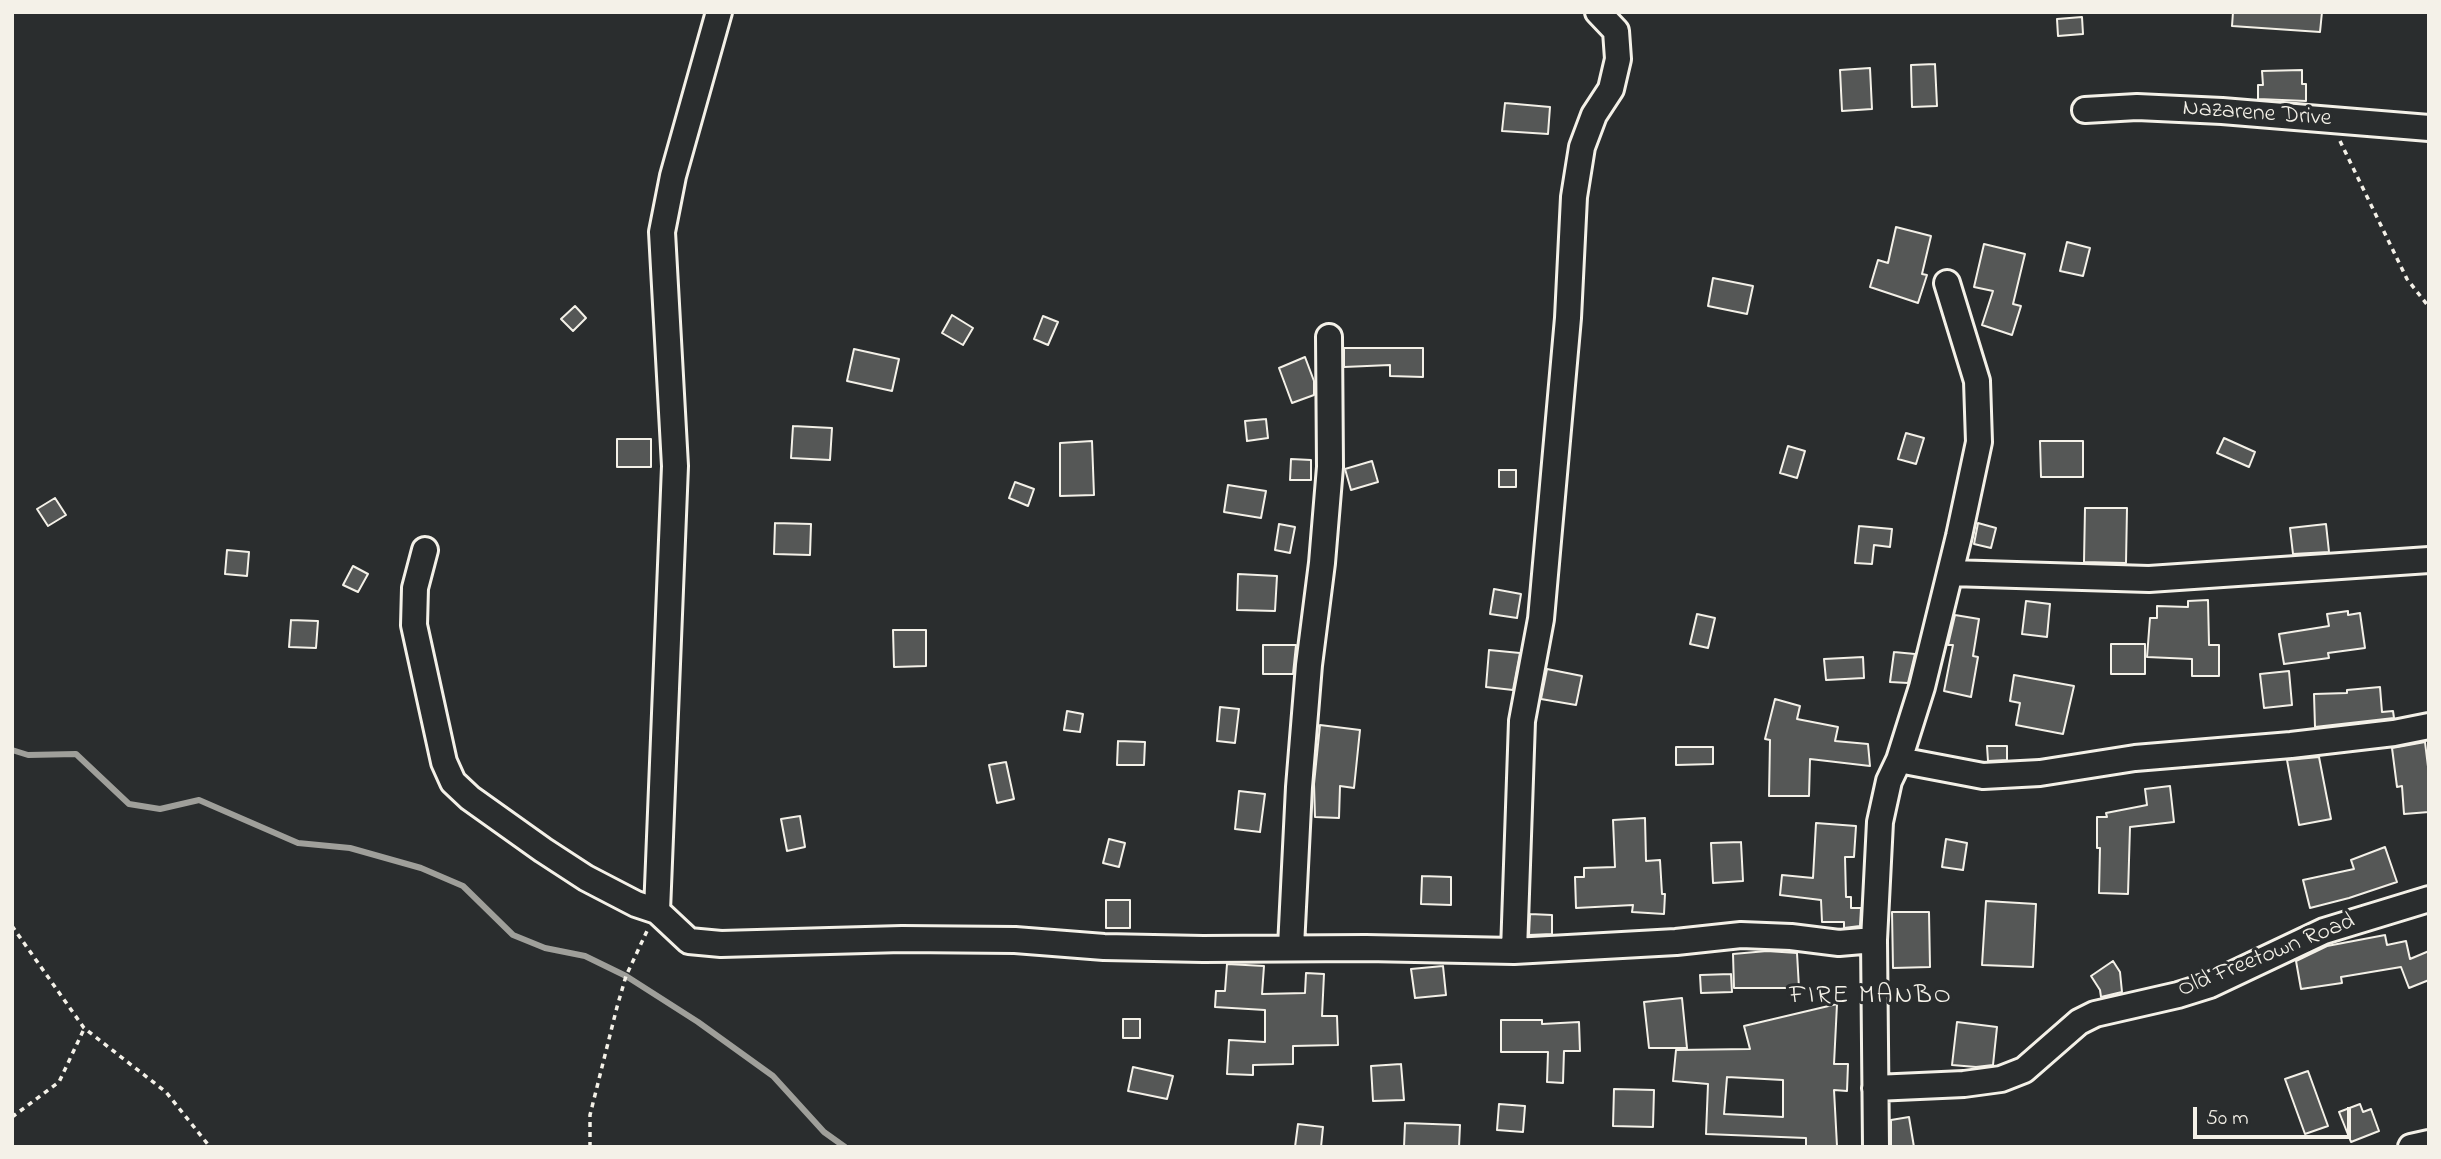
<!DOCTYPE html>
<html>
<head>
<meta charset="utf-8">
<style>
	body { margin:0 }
	#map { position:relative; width:2441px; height:1159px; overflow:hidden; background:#2a2d2e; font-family:"Indie Flower",sans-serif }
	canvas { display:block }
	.frame { position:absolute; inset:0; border:14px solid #f4f1e8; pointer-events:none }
	.scale { position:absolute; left:2193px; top:1107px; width:158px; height:32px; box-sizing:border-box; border:4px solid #f4f1e8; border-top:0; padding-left:9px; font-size:21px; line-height:24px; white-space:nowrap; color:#f4f1e8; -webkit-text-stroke:5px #2a2d2e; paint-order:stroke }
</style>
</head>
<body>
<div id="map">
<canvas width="2441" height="1159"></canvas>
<div class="frame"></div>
<div class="scale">50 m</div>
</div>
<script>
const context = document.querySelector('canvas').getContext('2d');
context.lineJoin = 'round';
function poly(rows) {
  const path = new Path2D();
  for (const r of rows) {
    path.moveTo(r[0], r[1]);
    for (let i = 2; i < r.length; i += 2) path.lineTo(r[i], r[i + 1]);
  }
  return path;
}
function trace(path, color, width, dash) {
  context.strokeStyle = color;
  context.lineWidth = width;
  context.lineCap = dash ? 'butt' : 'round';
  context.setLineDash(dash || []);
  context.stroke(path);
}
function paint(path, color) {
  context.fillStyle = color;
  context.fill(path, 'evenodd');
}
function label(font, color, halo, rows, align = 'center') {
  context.font = font + ' "Indie Flower",sans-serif';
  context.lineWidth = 6;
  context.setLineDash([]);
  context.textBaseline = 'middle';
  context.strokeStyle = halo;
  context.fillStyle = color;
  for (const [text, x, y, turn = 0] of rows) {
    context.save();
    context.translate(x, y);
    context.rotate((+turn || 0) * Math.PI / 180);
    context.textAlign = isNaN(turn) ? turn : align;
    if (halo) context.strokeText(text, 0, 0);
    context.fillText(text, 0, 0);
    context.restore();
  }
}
trace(poly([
	[12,750,28,755,76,754,129,804,160,809,199,800,298,843,350,848,421,868,463,886,513,935,545,948,585,956,626,976,698,1022,773,1076,824,1132,845,1147]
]), '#9f9f9a', 6);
const building = poly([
	[2233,12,2322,12,2320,32,2232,26,2233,12],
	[2082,17,2083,34,2058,36,2057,19,2082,17],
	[1935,64,1937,106,1912,107,1911,65,1935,64],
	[1870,68,1872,109,1842,111,1840,70,1870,68],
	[2302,70,2302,84,2306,84,2306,101,2258,99,2258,85,2263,85,2262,71,2302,70],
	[1505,103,1550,107,1548,134,1502,131,1505,103],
	[1896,227,1931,236,1922,274,1927,275,1918,303,1870,287,1878,260,1888,263,1896,227],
	[2067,242,2090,248,2083,276,2060,271,2067,242],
	[1984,244,2025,254,2013,304,2021,306,2012,335,1982,325,1993,291,1974,287,1984,244],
	[1713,278,1753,286,1747,314,1708,306,1713,278],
	[575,306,586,318,573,331,561,319,575,306],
	[952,315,973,328,963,345,942,333,952,315],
	[1043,316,1058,322,1048,345,1034,339,1043,316],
	[1344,348,1423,348,1423,377,1390,376,1390,365,1344,367,1344,348],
	[854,349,899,359,892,391,847,381,854,349],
	[1305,357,1314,381,1314,395,1292,403,1279,368,1305,357],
	[1266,419,1268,438,1247,441,1245,421,1266,419],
	[793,426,832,428,830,460,791,458,793,426],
	[1906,433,1924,438,1916,464,1898,459,1906,433],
	[2224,438,2255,452,2249,467,2217,453,2224,438],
	[617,439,651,439,651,467,617,467,617,439],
	[1092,441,1094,495,1060,496,1060,443,1092,441],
	[2040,441,2083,441,2083,477,2041,477,2040,441],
	[1788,446,1805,451,1797,478,1780,473,1788,446],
	[1291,459,1311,460,1311,480,1290,480,1291,459],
	[1372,461,1378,482,1351,490,1345,469,1372,461],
	[1499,470,1516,470,1516,487,1499,487,1499,470],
	[1015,482,1034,489,1028,506,1009,498,1015,482],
	[1228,485,1266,491,1261,518,1224,512,1228,485],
	[55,498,66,515,48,526,37,509,55,498],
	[2085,508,2127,508,2126,563,2084,562,2085,508],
	[775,523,811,524,810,555,774,554,775,523],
	[1978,523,1996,528,1991,548,1974,544,1978,523],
	[1279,524,1295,527,1290,553,1275,550,1279,524],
	[2326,524,2329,552,2293,554,2290,528,2326,524],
	[1859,526,1892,529,1890,547,1874,545,1872,564,1855,563,1859,526],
	[227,550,249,552,247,576,225,574,227,550],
	[353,566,368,574,358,592,343,585,353,566],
	[1238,574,1277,576,1275,611,1237,610,1238,574],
	[1494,589,1521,594,1517,618,1490,614,1494,589],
	[2208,600,2209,645,2219,645,2219,676,2192,676,2192,659,2147,657,2150,618,2157,618,2157,606,2188,607,2188,601,2208,600],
	[2026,601,2050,604,2047,637,2022,634,2026,601],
	[2348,611,2348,615,2360,613,2365,648,2328,653,2329,658,2284,664,2279,634,2329,626,2327,614,2348,611],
	[1697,614,1715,618,1708,648,1690,644,1697,614],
	[1955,615,1979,619,1973,656,1978,657,1971,697,1944,691,1953,645,1948,645,1955,615],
	[291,620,318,621,316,648,289,647,291,620],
	[893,630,926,630,926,666,894,667,893,630],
	[2111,644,2145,644,2145,674,2111,674,2111,644],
	[1263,645,1296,645,1293,674,1263,674,1263,645],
	[1489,650,1520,653,1513,690,1486,687,1489,650],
	[1894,652,1915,654,1908,683,1890,682,1894,652],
	[1863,657,1864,678,1826,680,1824,659,1863,657],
	[1547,669,1582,676,1576,705,1541,699,1547,669],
	[2289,671,2292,705,2264,708,2260,674,2289,671],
	[2014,675,2074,686,2063,734,2016,725,2020,703,2010,701,2014,675],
	[2380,687,2382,712,2393,711,2394,718,2315,727,2314,694,2347,693,2347,690,2380,687],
	[1775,699,1800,706,1797,719,1838,727,1835,741,1868,744,1870,766,1810,759,1809,796,1769,796,1770,740,1765,739,1775,699],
	[1220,707,1239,709,1235,743,1217,741,1220,707],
	[1067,711,1083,714,1080,732,1064,730,1067,711],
	[1320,725,1360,730,1354,788,1340,786,1339,818,1315,817,1314,784,1320,725],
	[1118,741,1145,742,1144,765,1117,765,1118,741],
	[2425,742,2429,775,2429,812,2404,814,2402,786,2397,787,2392,748,2425,742],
	[1987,746,2007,746,2007,760,1988,761,1987,746],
	[1676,747,1713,747,1713,764,1676,765,1676,747],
	[2319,757,2331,819,2299,825,2287,760,2319,757],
	[1006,762,1014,799,997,803,989,765,1006,762],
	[2170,786,2174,822,2130,827,2128,894,2099,893,2100,848,2097,848,2097,817,2107,817,2106,813,2147,805,2145,789,2170,786],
	[1239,791,1265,794,1260,832,1235,829,1239,791],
	[800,816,805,847,787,851,781,819,800,816],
	[1645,818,1646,861,1660,860,1662,894,1665,894,1664,914,1632,912,1633,905,1576,908,1575,877,1584,877,1584,868,1615,867,1613,820,1645,818],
	[1816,823,1856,826,1854,857,1845,857,1846,897,1851,897,1851,908,1861,908,1860,926,1844,928,1844,922,1822,922,1821,900,1780,895,1782,875,1813,878,1816,823],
	[1109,839,1125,843,1119,867,1103,863,1109,839],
	[1946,839,1967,843,1963,870,1942,867,1946,839],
	[1741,842,1743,881,1713,883,1711,843,1741,842],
	[2385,847,2397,882,2349,898,2310,908,2303,880,2354,869,2351,860,2385,847],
	[1422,876,1451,877,1451,905,1421,904,1422,876],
	[1106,900,1130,900,1130,928,1106,928,1106,900],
	[1986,901,2036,904,2033,967,1982,965,1986,901],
	[1892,912,1929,912,1930,967,1893,968,1892,912],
	[1530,914,1552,915,1552,934,1529,935,1530,914],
	[2385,935,2387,945,2406,941,2410,959,2429,951,2429,980,2409,988,2401,967,2341,977,2342,983,2301,989,2296,961,2327,946,2385,935],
	[1767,951,1797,953,1799,988,1734,988,1733,954,1767,951],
	[2113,961,2120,972,2122,992,2101,997,2100,990,2091,976,2113,961],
	[1227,964,1264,966,1262,994,1305,993,1306,973,1324,974,1322,1016,1337,1016,1338,1045,1293,1046,1293,1064,1253,1065,1253,1075,1227,1074,1229,1040,1265,1042,1265,1010,1215,1007,1216,991,1225,991,1227,964],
	[1443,966,1446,995,1415,998,1411,969,1443,966],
	[1731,974,1732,992,1701,993,1700,975,1731,974],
	[1682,998,1687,1048,1649,1048,1644,1002,1682,998],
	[1837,1004,1834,1064,1848,1064,1847,1091,1834,1090,1837,1146,1806,1147,1806,1138,1706,1134,1708,1084,1673,1081,1676,1050,1750,1049,1744,1026,1837,1004],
	[1727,1077,1783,1080,1783,1117,1724,1114,1727,1077],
	[1123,1019,1140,1019,1140,1038,1123,1038,1123,1019],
	[1501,1020,1542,1020,1542,1024,1579,1022,1580,1051,1564,1051,1563,1083,1547,1082,1548,1052,1501,1052,1501,1020],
	[1957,1022,1997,1027,1993,1065,1976,1067,1952,1065,1957,1022],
	[1401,1064,1404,1100,1373,1101,1371,1066,1401,1064],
	[1133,1067,1173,1076,1167,1099,1128,1091,1133,1067],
	[2308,1071,2328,1126,2305,1134,2285,1079,2308,1071],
	[1614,1089,1654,1090,1653,1127,1613,1126,1614,1089],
	[1499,1104,1525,1106,1523,1132,1497,1130,1499,1104],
	[2360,1104,2363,1112,2371,1109,2379,1131,2351,1142,2339,1112,2360,1104],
	[1909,1117,1914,1147,1891,1147,1891,1120,1909,1117],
	[1405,1123,1460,1125,1459,1147,1404,1147,1405,1123],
	[1298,1124,1323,1127,1321,1147,1295,1147,1298,1124]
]);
paint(building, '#555756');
trace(building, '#f4f1e8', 2);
const minor = poly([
	[2085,110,2137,107,2222,111,2429,128],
	[425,550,415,588,414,625,444,762,453,782,470,798,543,850,586,878,636,904,657,911,689,941,721,944,902,939,1015,940,1104,947,1203,949,1366,948,1514,951,1676,942,1741,935,1791,937,1839,943,1874,940],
	[1950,573,2149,579,2429,560],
	[1899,760,1983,776,2040,773,2135,758,2291,745,2394,733,2429,726],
	[657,911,675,466,662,232,673,176,719,12],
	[1291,947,1299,787,1309,665,1322,563,1330,467,1329,337],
	[1514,951,1522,721,1541,619,1568,318,1574,197,1582,147,1594,115,1611,89,1618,59,1616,31,1598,12],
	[1875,1088,1964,1084,2001,1079,2024,1070,2079,1022,2095,1014,2178,995,2210,985,2324,931,2429,899],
	[1876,1147,1874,940,1880,822,1889,781,1899,760,1922,687,1959,536,1979,442,1977,381,1947,283],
	[2411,1147,2429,1143]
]);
trace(minor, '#f4f1e8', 30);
trace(poly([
	[2340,141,2407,279,2429,307],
	[12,926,84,1028,166,1092,210,1147],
	[12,1117,59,1082,84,1029],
	[590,1147,590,1115,617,1007,626,976,647,931]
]), '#f4f1e8', 3.5, [5, 5]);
trace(minor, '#2a2d2e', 24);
label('24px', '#f4f1e8', '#2a2d2e', [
	["Nazarene Drive",2257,115,4],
	["Old Freetown Road",2267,957,-22]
]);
context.letterSpacing = '2px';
label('26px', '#f4f1e8', '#2a2d2e', [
	["FIRE MANBO",1871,998]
]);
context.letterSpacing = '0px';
</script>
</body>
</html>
